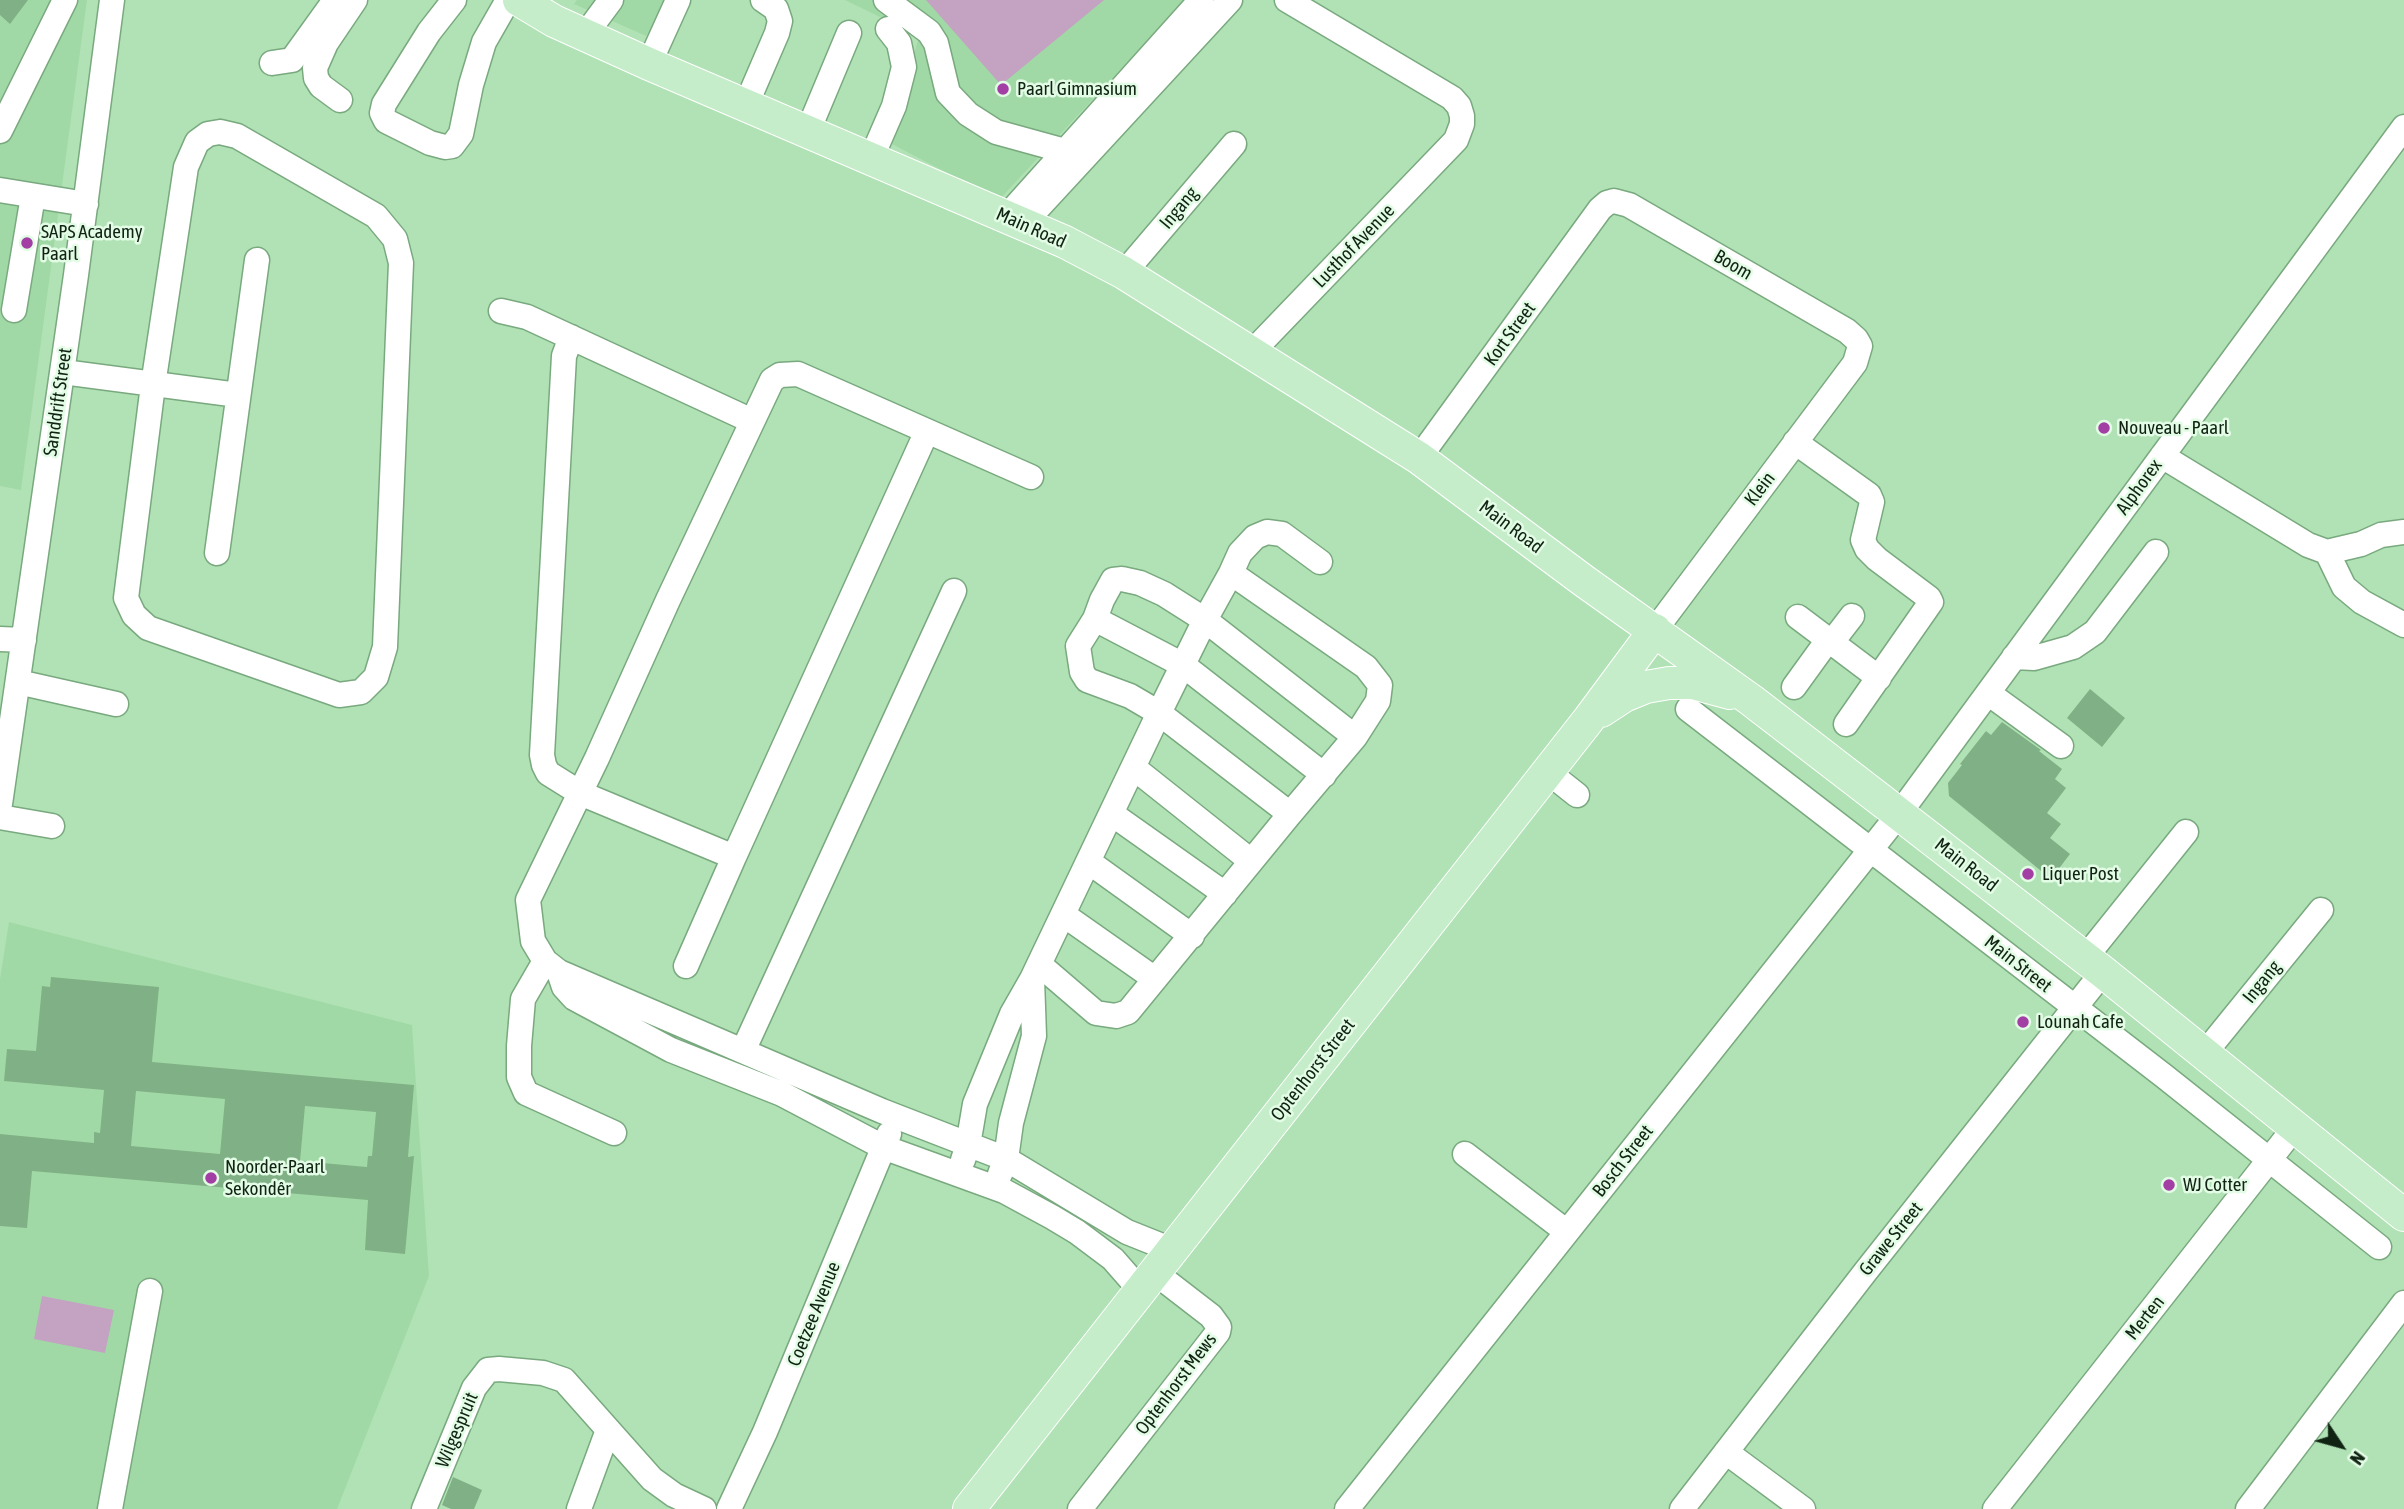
<!DOCTYPE html>
<html>
<head>
<meta charset="utf-8">
<style>
	body { margin:0 }
	#map { position:relative; width:2404px; height:1509px; overflow:hidden; background:#b1e2b5; font-family:"Asap Condensed",sans-serif }
	canvas { display:block }
	.north { position:absolute; left:2306px; top:1411px; width:70px; height:70px; -webkit-text-stroke:5px #e3fce5; paint-order:stroke; rotate:126deg; font-size:19px; font-weight:700; line-height:28px; text-align:center; color:#112414 }
	.north::after { content:''; display:block; margin:auto; width:24px; height:32px; background:#112414; clip-path:polygon(50% 0,100% 100%,50% 72%,0 100%) }
</style>
</head>
<body>
<div id="map">
<canvas width="2404" height="1509"></canvas>
<div class="north">N</div>
</div>
<script>
const context = document.querySelector('canvas').getContext('2d');
context.lineJoin = 'round';
function paint(path, color) {
  context.fillStyle = color;
  context.fill(path, 'evenodd');
}
function poly(rows) {
  const path = new Path2D();
  for (const r of rows) {
    path.moveTo(r[0], r[1]);
    for (let i = 2; i < r.length; i += 2) path.lineTo(r[i], r[i + 1]);
  }
  return path;
}
function trace(path, color, width, dash) {
  context.strokeStyle = color;
  context.lineWidth = width;
  context.lineCap = dash ? 'butt' : 'round';
  context.setLineDash(dash || []);
  context.stroke(path);
}
function label(font, color, halo, rows, align = 'center') {
  context.font = font + ' "Asap Condensed",sans-serif';
  context.lineWidth = 5;
  context.setLineDash([]);
  context.textBaseline = 'middle';
  context.strokeStyle = halo;
  context.fillStyle = color;
  for (const [text, x, y, turn = 0] of rows) {
    context.save();
    context.translate(x, y);
    context.rotate((+turn || 0) * Math.PI / 180);
    context.textAlign = isNaN(turn) ? turn : align;
    if (halo) context.strokeText(text, 0, 0);
    context.fillText(text, 0, 0);
    context.restore();
  }
}
paint(poly([
	[0,0,87,0,21,490,0,486],
	[577,0,671,0,646,36,574,4],
	[845,0,1185,0,999,200,890,143,919,36],
	[9,922,412,1025,429,1276,337,1509,0,1509,0,979]
]), '#a1d9a6');
paint(poly([
	[926,0,1104,0,1001,85],
	[42,1296,114,1310,105,1353,34,1339]
]), '#c3a2c2');
paint(poly([
	[0,0,28,0,10,24,0,15],
	[2090,689,2125,718,2102,747,2067,718],
	[2002,722,2041,750,2039,751,2062,769,2055,779,2066,788,2047,813,2061,824,2050,838,2070,854,2051,879,1949,796,1948,783,1962,765,1960,764,1986,731,1991,735],
	[51,977,159,987,152,1062,414,1085,408,1157,414,1156,405,1254,365,1250,368,1200,32,1171,27,1228,0,1226,0,1134,94,1143,94,1132,100,1133,104,1090,4,1081,7,1049,36,1051,42,986,50,987],
	[136,1091,225,1099,220,1154,131,1146],
	[305,1106,376,1112,372,1156,368,1156,367,1167,300,1161],
	[453,1477,482,1490,474,1509,451,1509,442,1505]
]), '#80b085');
const minor = poly([
	[454,0,429,32,384,104,382,113,386,121,430,143,445,147,452,146,461,134,471,85,484,42,508,0],
	[886,0,929,32,936,43,948,93,968,114,996,132,1065,151],
	[585,35,611,0],
	[272,63,292,60,333,3],
	[649,64,678,0],
	[340,100,321,86,316,78,315,68,326,43,355,0],
	[746,105,777,33,780,21,776,9,763,0],
	[0,131,65,0],
	[808,131,849,33],
	[220,132,237,136,376,216,395,239,401,263,385,647,376,677,361,692,339,695,148,628,134,615,126,598,153,385,186,167,197,142,208,134,220,132],
	[871,159,894,106,904,67,899,43,888,29],
	[0,190,86,204],
	[1007,216,1201,0],
	[1024,223,1230,0],
	[1124,273,1234,144],
	[14,310,33,196],
	[501,311,527,317,752,421],
	[571,337,564,356,542,755,544,765,548,773,580,793,734,857,927,431],
	[1252,352,1456,140,1462,124,1462,116,1459,106,1452,98,1287,0],
	[63,372,238,395],
	[1795,442,1869,495,1872,502,1863,540,1867,549,1877,559,1929,598,1931,602,1846,724],
	[2162,456,2308,545,2327,552,2361,544,2381,535,2404,532],
	[1419,458,1600,209,1607,203,1614,201,1629,205,1847,331,1856,339,1860,346,1855,363,1655,630],
	[1031,477,798,374,780,375,772,380,668,600,597,758,528,900,533,941,545,961,559,972,882,1111,1006,1159,1127,1232,1172,1250],
	[2327,552,2344,587,2362,602,2404,625],
	[217,553,257,260],
	[1231,573,1240,553,1255,537,1267,532,1282,534,1320,562],
	[1122,579,1140,583,1164,594,1205,620,1159,713,1130,696,1087,680,1082,672,1078,646,1095,619,1102,600,1113,580,1122,579],
	[1798,617,1879,678],
	[1095,619,1183,665,1324,775],
	[0,639,24,640],
	[1832,642,1852,616],
	[2014,657,2034,658,2073,647,2095,632,2156,552],
	[18,682,116,704],
	[1794,687,1828,640],
	[1988,693,2061,746],
	[1688,709,2164,1076,2379,1247],
	[1134,768,1251,861],
	[1548,772,1577,795],
	[0,804,76,275,112,0],
	[1112,814,1225,894],
	[1290,814,1355,737,1205,620,1231,573,1366,667,1380,685,1378,701,1355,737],
	[0,817,52,826],
	[1089,862,1192,936],
	[1064,915,1155,979],
	[2085,958,2186,832],
	[545,961,523,999,519,1046,519,1077,526,1093,614,1133],
	[686,966,734,857],
	[559,972,564,987,574,998,671,1050,782,1094,883,1147,1004,1191,1052,1217,1077,1232,1113,1259,1141,1291],
	[1032,979,1159,713,1290,814,1128,1012,1116,1016,1096,1013,1040,965],
	[743,1051,954,591],
	[2204,1054,2321,910],
	[1465,1154,1567,1232],
	[963,1160,968,1145,975,1104,1012,1014,1032,979,1034,1036,1011,1123,1006,1159,1000,1174],
	[1726,1452,1803,1509],
	[110,1509,150,1291],
	[424,1509,474,1388,488,1370,499,1369,543,1373,564,1380,652,1479,674,1495,704,1509],
	[579,1509,608,1430],
	[729,1509,765,1432,889,1134],
	[1080,1509,1218,1332,1219,1327,1211,1316,1154,1272],
	[1347,1509,1899,814,2404,127],
	[1682,1509,1866,1271,2103,972],
	[1995,1509,2295,1127],
	[2248,1509,2404,1303]
]);
const major = poly([
	[519,0,554,21,649,64,1065,242,1124,273,1419,458,1584,581,1751,700,1899,814,2103,972,2404,1215],
	[1601,711,1624,696,1646,687,1669,683,1693,683,1730,693],
	[969,1509,1589,719,1655,630]
]);
trace(minor, '#79a97e', 27);
trace(major, '#fff', 34);
trace(minor, '#fff', 24);
trace(major, '#c6edca', 32);
for (const [x, y, r, color] of [
	[1003,89,7,"#a23ea4"],
	[27,243,7,"#a23ea4"],
	[2104,428,7,"#a23ea4"],
	[2028,874,7,"#a23ea4"],
	[2023,1022,7,"#a23ea4"],
	[211,1178,7,"#a23ea4"],
	[2169,1185,7,"#a23ea4"]
]) {
  const dot = new Path2D();
  dot.arc(x, y, r, 0, 2 * Math.PI);
  context.fillStyle = color;
  context.fill(dot);
  trace(dot, '#e3fce5', 2.5);
}
label('19px', '#112414', '#e3fce5', [
	["Paarl Gimnasium",1017,89],
	["SAPS Academy",41,232],
	["Paarl",41,254],
	["Nouveau - Paarl",2118,428],
	["Liquer Post",2042,874],
	["Lounah Cafe",2037,1022],
	["Noorder-Paarl",225,1167],
	["Sekondêr",225,1189],
	["WJ Cotter",2183,1185]
], 'left');
label('19px', '#112414', '#e3fce5', [
	["Ingang",1179,208,-50],
	["Main Road",1031,228,24],
	["Lusthof Avenue",1354,246,-46],
	["Boom",1733,265,30],
	["Kort Street",1510,334,-54],
	["Sanddrift Street",58,402,-82],
	["Alphorex",2139,487,-54],
	["Klein",1760,489,-53],
	["Main Road",1511,527,37],
	["Main Road",1966,865,38],
	["Main Street",2018,964,38],
	["Ingang",2262,982,-51],
	["Optenhorst Street",1313,1070,-52],
	["Bosch Street",1623,1161,-52],
	["Grawe Street",1891,1239,-51],
	["Coetzee Avenue",814,1314,-68],
	["Merten",2145,1318,-52],
	["Optenhorst Mews",1176,1384,-53],
	["Wilgespruit",457,1430,-67]
]);
</script>
</body>
</html>
